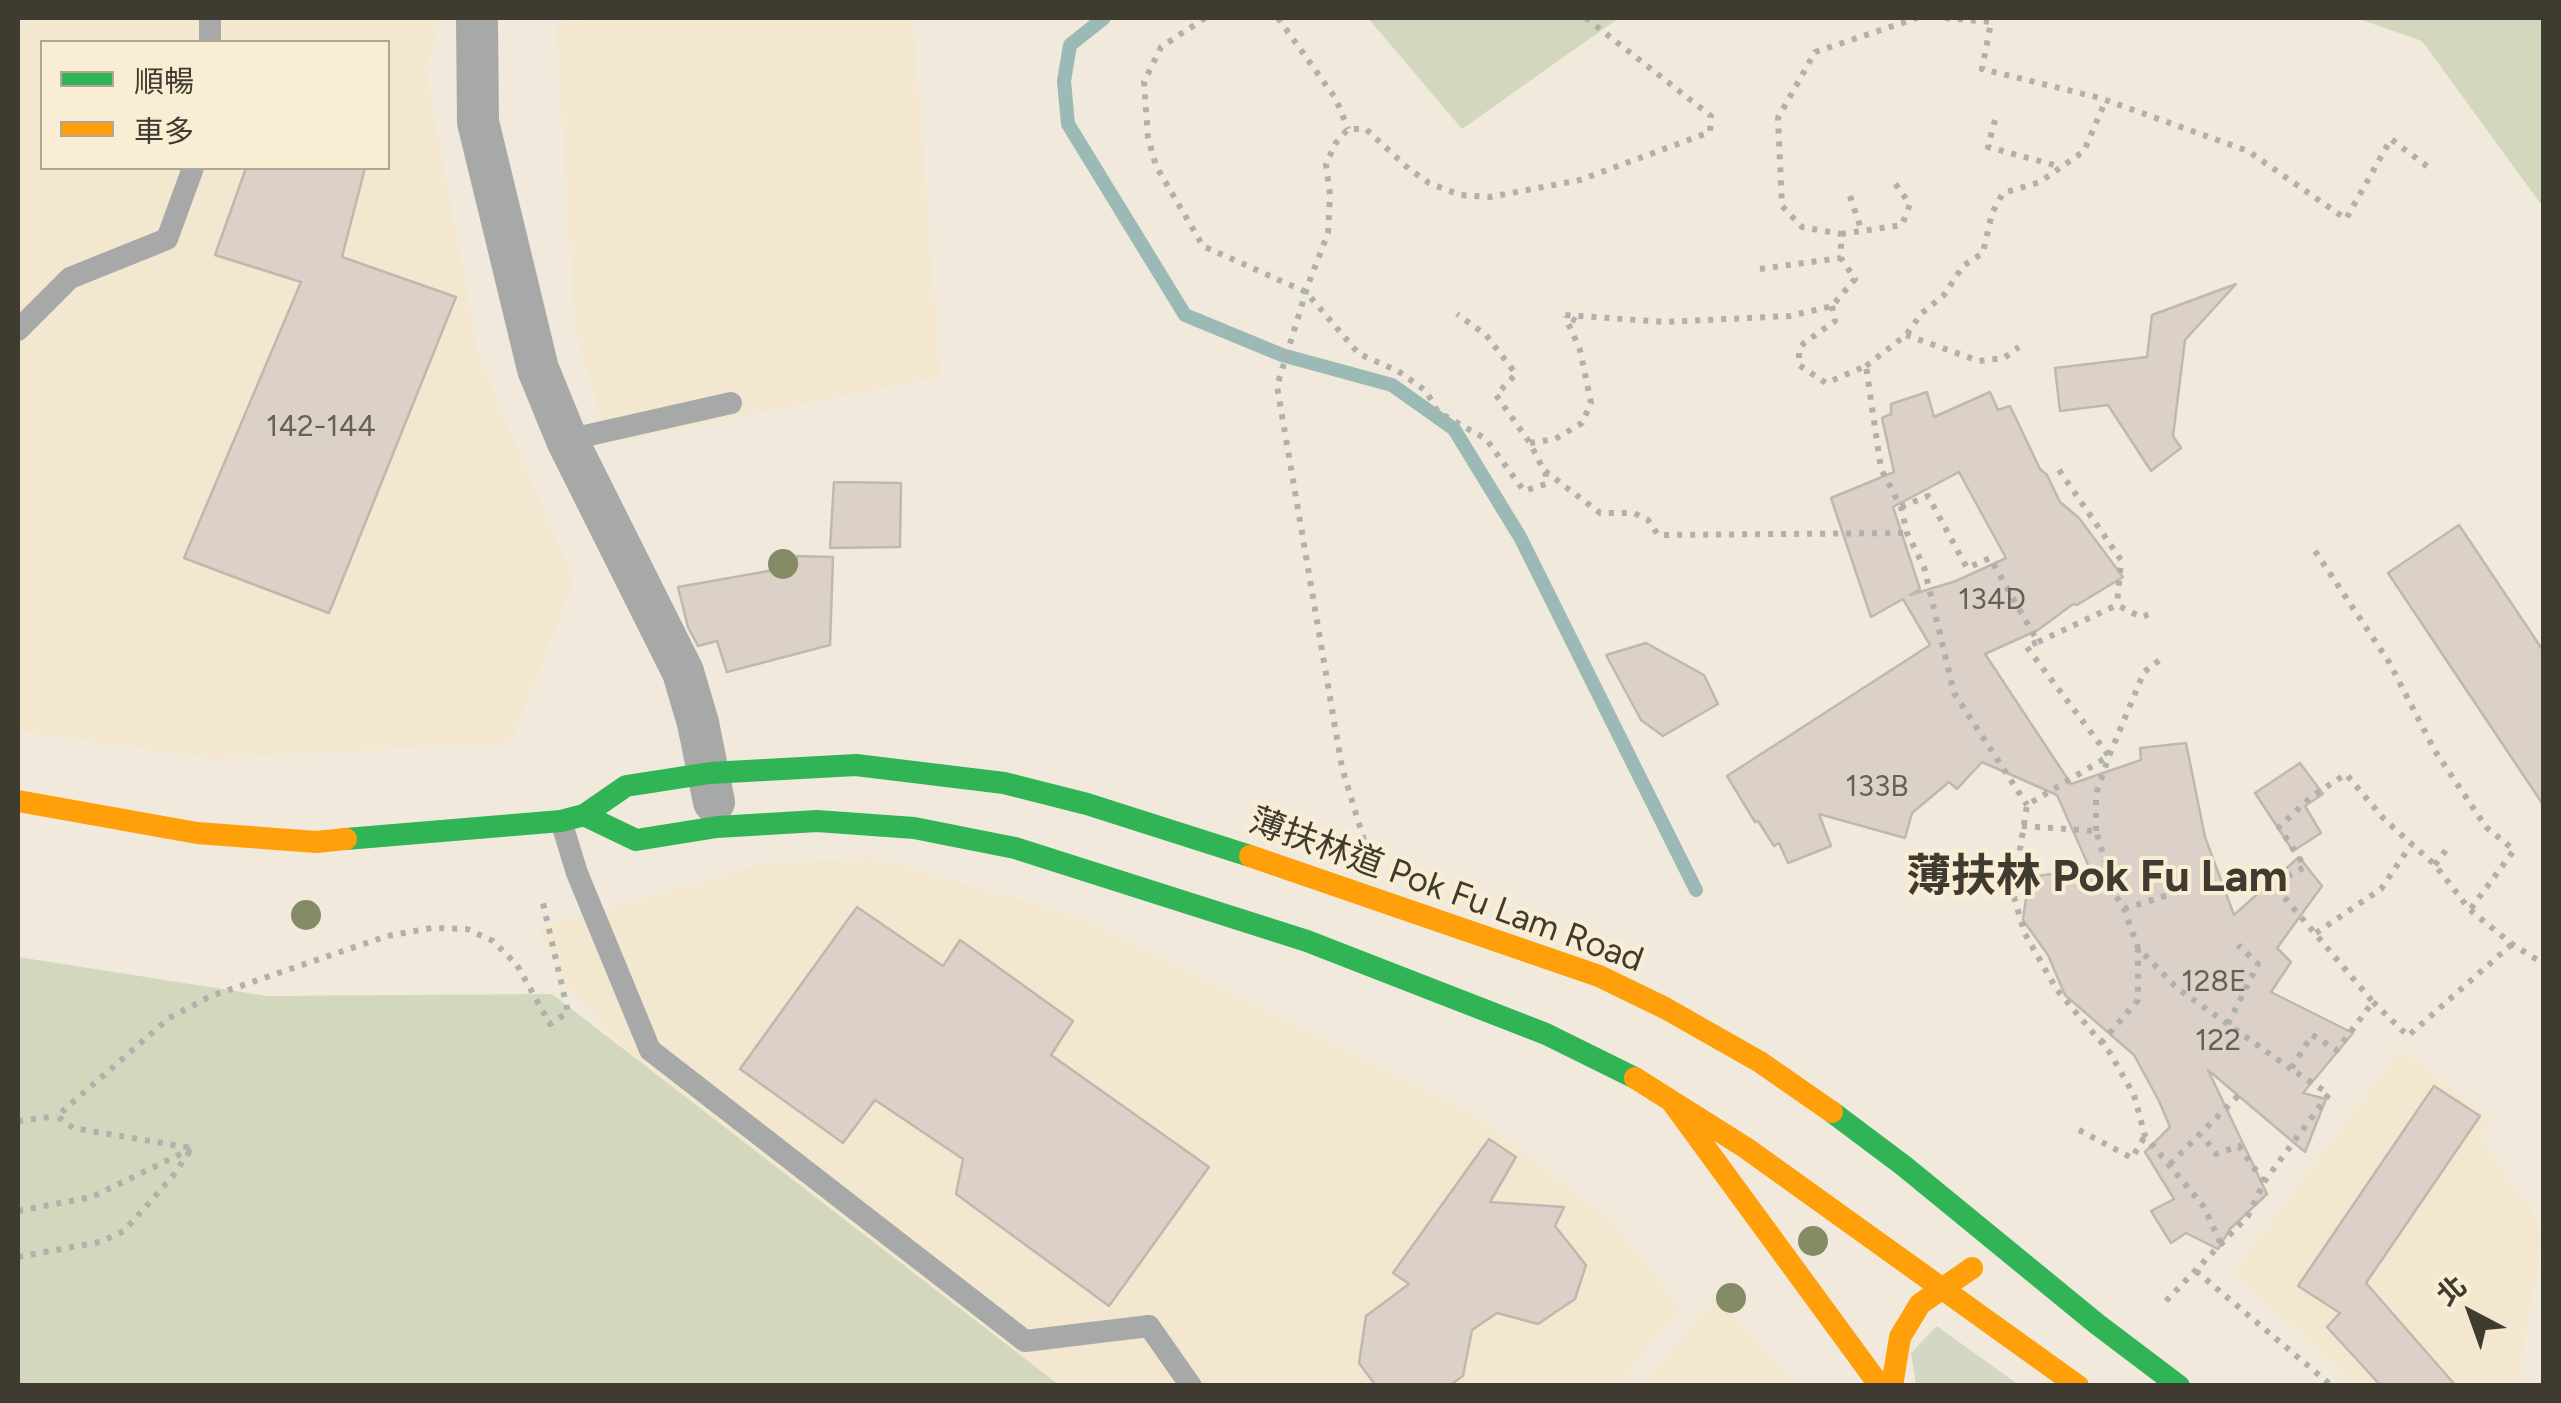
<!DOCTYPE html>
<html>
<head>
<meta charset="utf-8">
<style>
	body { margin:0 }
	#map { position:relative; width:2561px; height:1403px; overflow:hidden; background:#f1eadc; font-family:Figtree,"Noto Sans TC",sans-serif }
	canvas { display:block }
	.frame { position:absolute; inset:0; border:20px solid #403b31; pointer-events:none }
	.legend { position:absolute; left:40px; top:40px; width:350px; height:130px; box-sizing:border-box; background:#f9eed4; border:2px solid #afa693; margin:0; padding:12px 18px; list-style:none; font-size:30px; color:#403b31 }
	.legend li { display:flex; align-items:center; gap:20px; height:50px }
	.legend b { width:50px; border:2px solid #afa693 }
	.north { position:absolute; left:2421px; top:1263px; width:100px; height:100px; -webkit-text-stroke:8px #f9eed4; paint-order:stroke; rotate:319deg; font-size:28px; font-weight:700; line-height:40px; text-align:center; color:#403b31 }
	.north::after { content:''; display:block; margin:auto; width:35px; height:45px; background:#403b31; clip-path:polygon(50% 0,100% 100%,50% 72%,0 100%) }
</style>
</head>
<body>
<div id="map">
<canvas width="2561" height="1403"></canvas>
<div class="frame"></div>
<ul class="legend">
<li><b style="height:12px;background:#30b455"></b>順暢</li>
<li><b style="height:12px;background:#ff9f0a"></b>車多</li>
</ul>
<div class="north">北</div>
</div>
<script>
const context = document.querySelector('canvas').getContext('2d');
context.lineJoin = 'round';
function paint(path, color) {
  context.fillStyle = color;
  context.fill(path, 'evenodd');
}
function poly(rows) {
  const path = new Path2D();
  for (const r of rows) {
    path.moveTo(r[0], r[1]);
    for (let i = 2; i < r.length; i += 2) path.lineTo(r[i], r[i + 1]);
  }
  return path;
}
function trace(path, color, width, dash) {
  context.strokeStyle = color;
  context.lineWidth = width;
  context.lineCap = dash ? 'butt' : 'round';
  context.setLineDash(dash || []);
  context.stroke(path);
}
function label(font, color, halo, rows, align = 'center') {
  context.font = font + ' Figtree,"Noto Sans TC",sans-serif';
  context.lineWidth = 8;
  context.setLineDash([]);
  context.textBaseline = 'middle';
  context.strokeStyle = halo;
  context.fillStyle = color;
  for (const [text, x, y, turn = 0] of rows) {
    context.save();
    context.translate(x, y);
    context.rotate((+turn || 0) * Math.PI / 180);
    context.textAlign = isNaN(turn) ? turn : align;
    if (halo) context.strokeText(text, 0, 0);
    context.fillText(text, 0, 0);
    context.restore();
  }
}
paint(poly([
	[18,18,441,18,426,69,479,357,574,581,511,742,214,759,18,731],
	[42,42,388,42,388,168,42,168],
	[602,18,913,18,940,377,609,443,575,332,556,24],
	[872,857,1087,919,1474,1114,1612,1221,1681,1308,1617,1385,1056,1384,672,1102,566,984,538,929,761,864],
	[2401,1049,2492,1119,2479,1137,2530,1208,2543,1238,2517,1385,2356,1385,2233,1273],
	[1716,1297,1796,1385,1642,1385]
]), '#f3e8cf');
paint(poly([
	[1937,1326,2019,1385,1916,1385,1911,1353]
]), '#d4d7c3');
paint(poly([
	[1368,18,1619,18,1462,129],
	[2356,18,2543,18,2543,207,2422,41],
	[18,957,267,996,552,994,1059,1385,18,1385]
]), '#d2d7bd');
trace(poly([
	[1104,18,1070,45,1064,81,1068,124,1185,315,1282,355,1392,385,1454,429,1520,537,1696,890]
]), '#9bbab6', 14);
const building = poly([
	[246,168,365,168,342,257,456,297,329,613,184,558,301,282,215,255,246,168],
	[2236,284,2185,340,2173,436,2181,448,2151,471,2108,405,2060,411,2055,368,2147,357,2152,315,2236,284],
	[1927,392,1934,417,1990,392,1998,410,2010,406,2040,469,2047,475,2060,502,2079,518,2123,577,2077,605,2073,604,2038,630,1985,654,2071,784,2141,760,2140,748,2186,743,2205,837,2234,915,2299,857,2322,886,2277,948,2291,962,2271,992,2353,1033,2303,1093,2326,1099,2305,1152,2208,1070,2267,1194,2230,1229,2218,1249,2186,1233,2171,1243,2151,1211,2174,1199,2145,1152,2170,1127,2159,1101,2134,1055,2065,995,2048,955,2023,920,2027,891,2037,876,2090,869,2057,795,1982,762,1957,789,1949,782,1912,813,1905,838,1819,814,1831,846,1788,863,1779,843,1774,846,1758,821,1755,822,1727,776,1930,645,1903,599,1871,617,1831,498,1894,472,1882,418,1891,414,1891,404,1927,392],
	[1959,472,2006,558,1956,581,1910,595,1920,589,1893,507,1959,472],
	[834,482,901,483,900,547,830,548,834,482],
	[2459,525,2544,652,2544,806,2388,573,2459,525],
	[797,556,833,557,830,645,727,672,717,641,698,646,688,627,678,587,797,566,797,556],
	[1646,643,1704,675,1718,704,1663,736,1641,720,1606,655,1646,643],
	[2300,763,2323,794,2305,806,2321,833,2293,851,2255,793,2300,763],
	[857,907,943,966,960,940,1073,1021,1051,1055,1209,1167,1109,1306,956,1194,963,1159,875,1100,843,1143,740,1069,857,907],
	[2434,1086,2480,1116,2366,1283,2456,1386,2381,1386,2327,1327,2340,1313,2298,1286,2434,1086],
	[1489,1139,1516,1157,1490,1202,1564,1207,1555,1226,1586,1265,1575,1299,1538,1324,1497,1313,1472,1330,1463,1376,1449,1386,1376,1386,1359,1363,1366,1316,1409,1284,1393,1273,1489,1139]
]);
paint(building, '#dcd1c9');
trace(building, '#c0b7af', 2.5);
trace(poly([
	[1205,18,1161,47,1144,82,1148,138,1156,166,1203,246,1306,292,1359,354,1398,371,1426,391,1438,412,1486,439,1524,491,1546,484,1546,475,1530,443,1496,395,1516,374,1486,335,1457,314],
	[1278,18,1336,99,1348,129],
	[1945,18,1991,22,1982,69,2100,98,2248,151,2346,219,2391,139,2432,170],
	[1995,120,1988,147,2058,166],
	[1850,196,1862,232],
	[1841,234,1902,225,1910,204,1894,182],
	[1760,269,1841,258],
	[1832,306,1835,321,1804,343,1799,349,1799,365,1826,383,1866,366,1881,469,1901,507,1907,533,1924,567,1954,693,2027,805],
	[1576,321,1565,315,1666,322,1790,316,1832,306,1855,279,1841,258,1841,234,1802,227,1782,206,1778,118,1815,52,1917,18],
	[1906,335,1979,361,2004,358,2019,347],
	[1866,366,1906,335,1922,313,1944,295,1963,266,1983,253,1992,213,2003,193,2040,182,2084,151,2105,102],
	[1530,443,1555,439,1582,423,1591,403,1580,350,1565,316],
	[2059,470,2121,560,2117,605],
	[1545,471,1600,513,1634,513,1648,520,1658,535,1907,533],
	[1901,507,1928,496,1967,568,1990,558,2038,642,2026,646,2109,756,2027,805,2013,894,2025,934,2057,990,2110,1053,2134,1095,2145,1136,2204,1207,2220,1242],
	[2315,551,2389,662,2435,751,2486,827,2514,850,2470,910],
	[2038,642,2117,605,2141,617,2153,613],
	[2022,826,2096,831,2116,896,2124,909,2138,948,2177,988,2291,1069],
	[2096,831,2096,794,2109,756,2144,672,2165,656],
	[1364,840,1342,768,1277,386,1308,285,1328,233,1330,195,1326,165,1335,144,1348,129,1366,129,1409,169,1429,183,1460,195,1490,197,1580,180,1710,132,1711,116,1586,18],
	[2435,865,2449,846],
	[2124,909,2174,893],
	[2316,933,2381,889,2411,845],
	[2373,1002,2408,1036,2512,944],
	[2228,1024,2258,964,2238,945],
	[2101,1043,2138,1000,2138,948],
	[18,1121,57,1116],
	[2079,1130,2132,1158,2145,1136],
	[2170,1164,2243,1091],
	[2264,1182,2329,1094,2291,1069,2312,1035,2337,1050,2373,1002,2273,884,2305,867,2279,827,2311,797,2346,774,2384,819,2435,865,2470,910,2512,944,2544,964],
	[18,1211,92,1197,191,1149],
	[18,1257,100,1242,124,1231,172,1177,192,1148,73,1128,57,1116,169,1018,211,996,387,936,432,928,467,929,493,941,517,965,550,1024,568,1012,542,899],
	[2196,1271,2332,1386],
	[2166,1301,2248,1216,2264,1182,2239,1146,2216,1154,2202,1135]
]), '#b0b0ac', 6, [5, 8]);
trace(poly([
	[210,42,210,18],
	[18,330,70,278,167,239,193,168],
	[567,440,731,403],
	[561,821,577,873,650,1050,1025,1341,1149,1326,1191,1386]
]), '#a7a9a9', 22);
trace(poly([
	[477,18,478,122,538,369,567,440,683,672,698,723,714,802]
]), '#a7a9a9', 42);
trace(poly([
	[584,815,636,840,717,827,817,821,914,828,1015,848,1307,941,1546,1034,1635,1078],
	[346,839,561,821,584,815,626,786,710,773,856,765,1004,783,1087,804,1250,856],
	[1832,1112,1904,1166,2097,1324,2179,1386]
]), '#30b455', 22);
trace(poly([
	[18,801,197,833,316,842,346,839],
	[1250,856,1599,976,1665,1008,1760,1062,1832,1112],
	[1635,1078,1746,1148,2078,1386],
	[1672,1102,1880,1386],
	[1892,1386,1900,1337,1920,1304,1972,1268]
]), '#ff9f0a', 22);
context.fillStyle = '#848b65';
for (const [x, y] of [
	[783,564],
	[306,915],
	[1813,1241],
	[1731,1298]
]) {
  context.beginPath();
  context.arc(x, y, 15, 0, 2 * Math.PI);
  context.fill();
}
label('30px', '#676057', null, [
	["142-144",321,427],
	["134D",1992,600],
	["133B",1877,787],
	["128E",2214,982],
	["122",2218,1041]
]);
label('35px', '#403b31', '#f9eed4', [
	["薄扶林道 Pok Fu Lam Road",1446,891,20]
]);
label('bold 45px', '#403b31', '#f9eed4', [
	["薄扶林 Pok Fu Lam",2097,878]
]);
</script>
</body>
</html>
